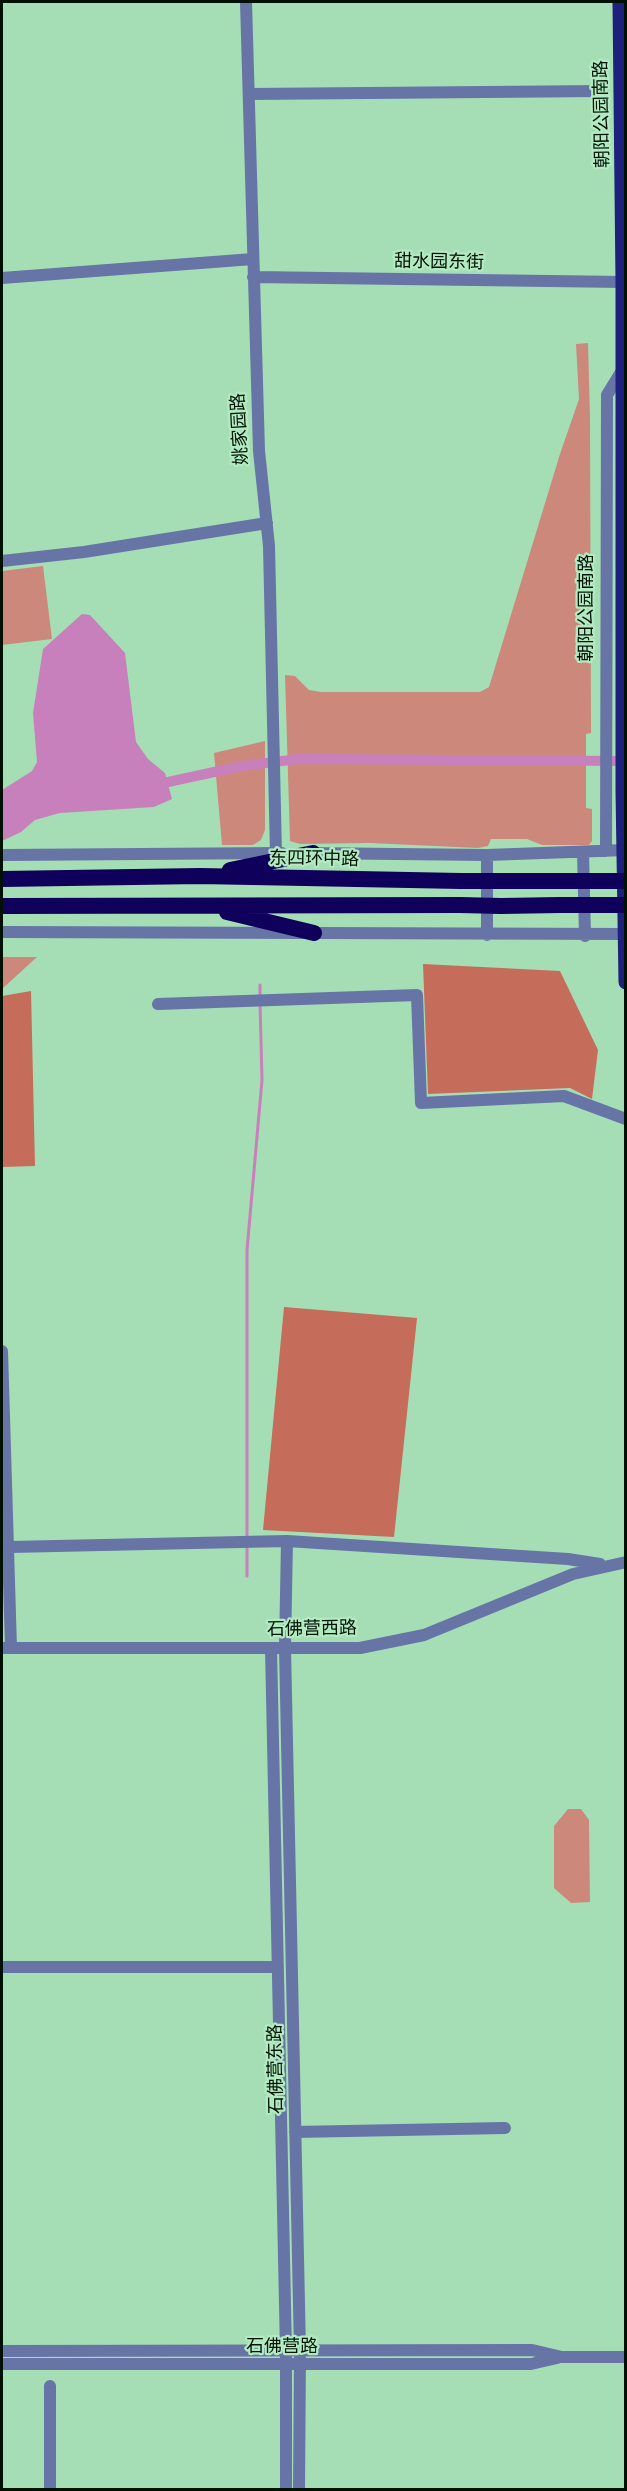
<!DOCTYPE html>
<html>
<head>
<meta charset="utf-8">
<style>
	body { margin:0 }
	#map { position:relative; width:627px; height:2491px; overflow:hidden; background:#a5deb4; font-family:"IBM Plex Sans",sans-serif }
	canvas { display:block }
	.frame { position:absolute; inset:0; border:3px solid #001104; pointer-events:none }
</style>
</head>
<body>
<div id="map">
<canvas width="627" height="2491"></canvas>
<div class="frame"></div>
</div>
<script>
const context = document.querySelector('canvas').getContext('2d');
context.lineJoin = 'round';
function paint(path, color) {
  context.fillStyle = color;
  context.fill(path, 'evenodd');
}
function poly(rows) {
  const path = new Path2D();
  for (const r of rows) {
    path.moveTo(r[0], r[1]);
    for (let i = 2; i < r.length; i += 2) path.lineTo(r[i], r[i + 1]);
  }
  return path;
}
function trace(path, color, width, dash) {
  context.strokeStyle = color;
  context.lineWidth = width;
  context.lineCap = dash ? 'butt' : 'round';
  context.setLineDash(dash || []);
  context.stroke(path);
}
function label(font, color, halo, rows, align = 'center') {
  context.font = font + ' "IBM Plex Sans","Noto Sans SC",sans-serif';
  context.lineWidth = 4.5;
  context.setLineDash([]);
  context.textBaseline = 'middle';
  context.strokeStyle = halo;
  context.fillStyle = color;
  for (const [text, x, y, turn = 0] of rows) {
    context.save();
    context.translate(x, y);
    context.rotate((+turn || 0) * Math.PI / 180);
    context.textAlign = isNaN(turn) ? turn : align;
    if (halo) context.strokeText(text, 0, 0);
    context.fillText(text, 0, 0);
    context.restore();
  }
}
paint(poly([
	[588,343,590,417,591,733,586,734,586,808,592,809,592,841,589,845,542,845,527,839,491,839,488,846,478,848,370,843,300,844,290,841,285,675,295,676,309,690,321,692,480,692,489,687,560,454,579,399,576,344],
	[43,566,52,639,2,645,2,571],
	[265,741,265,830,261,840,253,845,222,845,214,753],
	[2,957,37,957,2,989],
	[568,1809,581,1809,589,1820,590,1902,571,1903,554,1888,554,1826]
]), '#cc897b');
paint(poly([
	[423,964,560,971,598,1050,592,1099,570,1088,428,1094],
	[31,991,35,1166,2,1167,2,996],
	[284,1307,417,1318,394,1537,263,1530]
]), '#c66c5a');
paint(poly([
	[82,614,90,615,125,653,136,742,148,759,165,773,172,799,154,807,60,813,35,820,21,832,2,841,2,790,32,771,37,762,33,713,43,649]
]), '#c880bc');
trace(poly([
	[260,985,260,996],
	[247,1539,247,1250,262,1080,260,1003],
	[247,1545,247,1576]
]), '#c880bc', 3);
trace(poly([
	[168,782,242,766,298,759,626,761]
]), '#c880bc', 10);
trace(poly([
	[246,2,259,451,269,546,276,854],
	[250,94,603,91],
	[253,277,623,282],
	[2,278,253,259],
	[2,561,84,552,267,523],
	[606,851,607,395,623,369],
	[583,852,585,936],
	[306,853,487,855,626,850],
	[2,855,282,853],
	[2,932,626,934],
	[487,935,487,855],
	[158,1004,417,995,421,1103,564,1096,626,1119],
	[2,1351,11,1648],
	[287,1541,285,1648,300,2351,299,2490],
	[10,1547,287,1541,568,1559,600,1564],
	[2,1648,360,1648,424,1635,573,1574,626,1562],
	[271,1648,286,2351,286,2490],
	[2,1967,278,1967],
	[295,2132,505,2128],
	[2,2351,532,2350,562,2357,626,2357],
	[2,2364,531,2364,557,2358],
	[50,2490,50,2386]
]), '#6774a6', 12);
trace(poly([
	[620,2,623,282,623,791,626,982]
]), '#1e207d', 15);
trace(poly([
	[230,870,313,853],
	[2,879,200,876,461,881],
	[501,881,561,881],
	[2,906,460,905],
	[501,906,560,905],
	[227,912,314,933]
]), '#0f005c', 16);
trace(poly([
	[461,881,501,881],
	[561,881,626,881],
	[460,905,501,906],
	[560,905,626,905]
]), '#0f005c', 16);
label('18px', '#001104', '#b2ebc1', [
	["朝阳公园南路",602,114,-91],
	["甜水园东街",439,262,1],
	["姚家园路",240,429,-93],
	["朝阳公园南路",587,608,-90],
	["东四环中路",314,859,1],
	["石佛营西路",312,1629,-1],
	["石佛营东路",276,2069,-91],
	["石佛营路",282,2347]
]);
</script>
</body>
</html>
